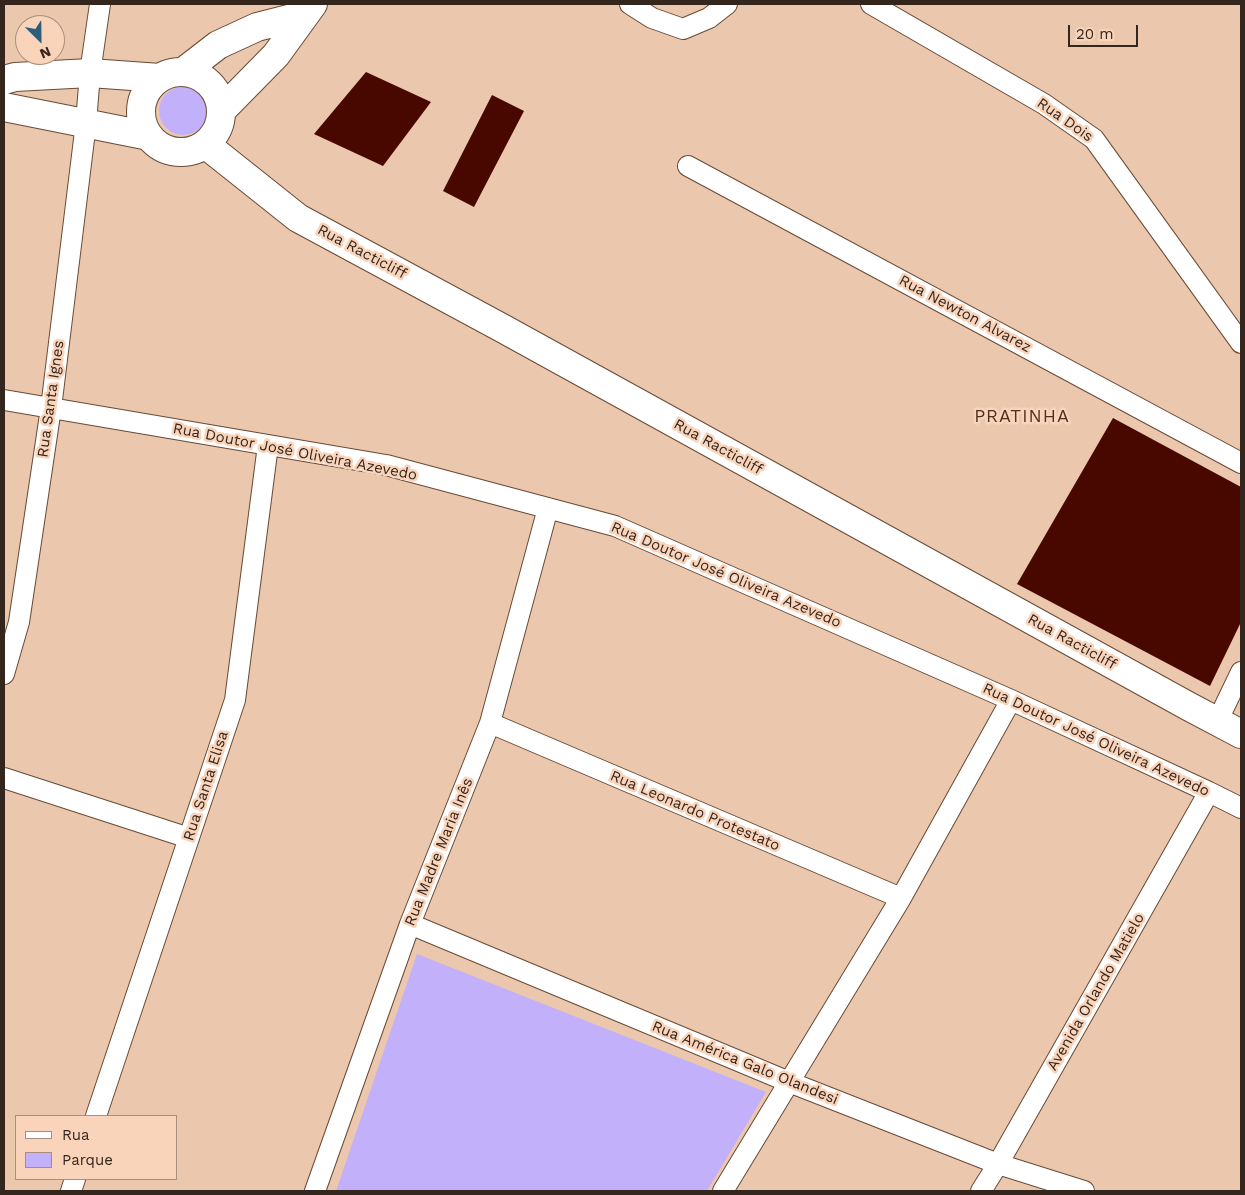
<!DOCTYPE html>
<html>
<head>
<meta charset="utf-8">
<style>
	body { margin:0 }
	#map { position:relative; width:1245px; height:1195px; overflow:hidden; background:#ebc7ae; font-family:"Work Sans",sans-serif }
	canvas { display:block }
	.frame { position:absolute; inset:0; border:5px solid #34261c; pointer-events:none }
	.legend { position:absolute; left:15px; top:1115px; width:162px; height:65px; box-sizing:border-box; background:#f9d4bb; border:1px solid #aa8e7b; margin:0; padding:6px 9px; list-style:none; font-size:15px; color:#34261c }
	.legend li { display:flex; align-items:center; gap:10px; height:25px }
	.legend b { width:25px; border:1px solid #aa8e7b }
	.north { position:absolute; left:15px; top:15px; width:50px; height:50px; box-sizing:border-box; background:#f9d4bb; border:1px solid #aa8e7b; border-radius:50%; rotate:157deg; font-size:14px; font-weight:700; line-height:20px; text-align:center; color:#34261c }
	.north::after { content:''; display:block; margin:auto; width:18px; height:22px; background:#2b5e7b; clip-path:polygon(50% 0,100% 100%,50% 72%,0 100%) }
	.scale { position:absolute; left:1068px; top:25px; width:70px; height:22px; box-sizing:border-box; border:2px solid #34261c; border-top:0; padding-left:6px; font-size:15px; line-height:18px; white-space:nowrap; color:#34261c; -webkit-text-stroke:4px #f9d4bb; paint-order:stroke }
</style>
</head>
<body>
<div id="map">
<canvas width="1245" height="1195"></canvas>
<div class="frame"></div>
<ul class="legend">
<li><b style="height:6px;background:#fff"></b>Rua</li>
<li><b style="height:14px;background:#c3b0fb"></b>Parque</li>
</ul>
<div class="north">N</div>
<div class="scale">20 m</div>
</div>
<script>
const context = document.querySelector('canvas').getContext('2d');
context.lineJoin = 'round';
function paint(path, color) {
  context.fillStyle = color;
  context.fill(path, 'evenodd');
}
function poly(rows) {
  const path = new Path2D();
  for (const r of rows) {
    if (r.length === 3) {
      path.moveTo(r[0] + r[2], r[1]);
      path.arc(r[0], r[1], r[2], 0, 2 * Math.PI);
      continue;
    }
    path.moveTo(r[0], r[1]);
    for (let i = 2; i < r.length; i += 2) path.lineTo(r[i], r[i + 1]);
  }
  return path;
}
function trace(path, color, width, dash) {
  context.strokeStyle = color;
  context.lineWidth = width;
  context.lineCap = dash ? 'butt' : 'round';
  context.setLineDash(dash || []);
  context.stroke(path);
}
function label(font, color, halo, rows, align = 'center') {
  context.font = font + ' "Work Sans",sans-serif';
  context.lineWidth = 5;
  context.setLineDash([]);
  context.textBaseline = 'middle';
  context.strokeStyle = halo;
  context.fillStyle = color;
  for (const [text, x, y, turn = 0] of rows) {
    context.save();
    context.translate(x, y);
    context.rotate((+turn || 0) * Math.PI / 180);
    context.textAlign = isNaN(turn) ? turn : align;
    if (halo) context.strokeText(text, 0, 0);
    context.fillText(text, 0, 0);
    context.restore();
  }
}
paint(poly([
	[183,111,24],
	[417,954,766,1092,707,1191,336,1191]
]), '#c3b0fb');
paint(poly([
	[366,72,431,102,383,166,314,134],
	[492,95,524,111,474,207,443,191],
	[1113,418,1241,487,1241,622,1210,686,1017,584]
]), '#480800');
const street = poly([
	[630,4,652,18,683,29,709,18,727,4],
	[871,4,1044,104,1094,139,1241,343],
	[688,166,1241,463],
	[4,400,386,465,615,526,1011,700,1209,792,1241,808],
	[4,674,19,622,51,408,86,123,90,73,100,4],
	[1217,722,1241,672],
	[490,723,901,898],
	[4,778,189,838],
	[410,924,789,1082,998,1164,1084,1191],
	[96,1116,235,700,268,445],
	[71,1191,75,1179],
	[315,1191,410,924,490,723,548,508],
	[723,1191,901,898,1011,700],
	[981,1191,998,1164,1209,792]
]);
const secondary = poly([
	[183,72,218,45,257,27,304,15],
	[181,112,40],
	[4,80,15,77,90,73,160,78],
	[4,107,149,136],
	[221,111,276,55,313,4],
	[205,144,298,218,502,328,1188,706,1241,734]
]);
trace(street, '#694a35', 22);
trace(secondary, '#694a35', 30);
trace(street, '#fff', 20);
trace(secondary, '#fff', 28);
label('15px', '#34261c', '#f9d4bb', [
	["Rua Dois",1065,120,35],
	["Rua Racticliff",362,252,28],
	["Rua Newton Alvarez",965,314,28],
	["Rua Santa Ignes",51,399,-82],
	["Rua Racticliff",718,447,29],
	["Rua Doutor José Oliveira Azevedo",295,452,11],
	["Rua Doutor José Oliveira Azevedo",726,575,23],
	["Rua Racticliff",1072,642,29],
	["Rua Doutor José Oliveira Azevedo",1096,740,25],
	["Rua Santa Elisa",206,786,-72],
	["Rua Leonardo Protestato",695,811,23],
	["Rua Madre Maria Inês",439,852,-68],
	["Avenida Orlando Matielo",1096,992,-60],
	["Rua América Galo Olandesi",745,1063,22]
]);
context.letterSpacing = '1px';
label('18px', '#4d311c', '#f9d4bb', [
	["PRATINHA",1022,417]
]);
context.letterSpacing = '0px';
</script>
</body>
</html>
